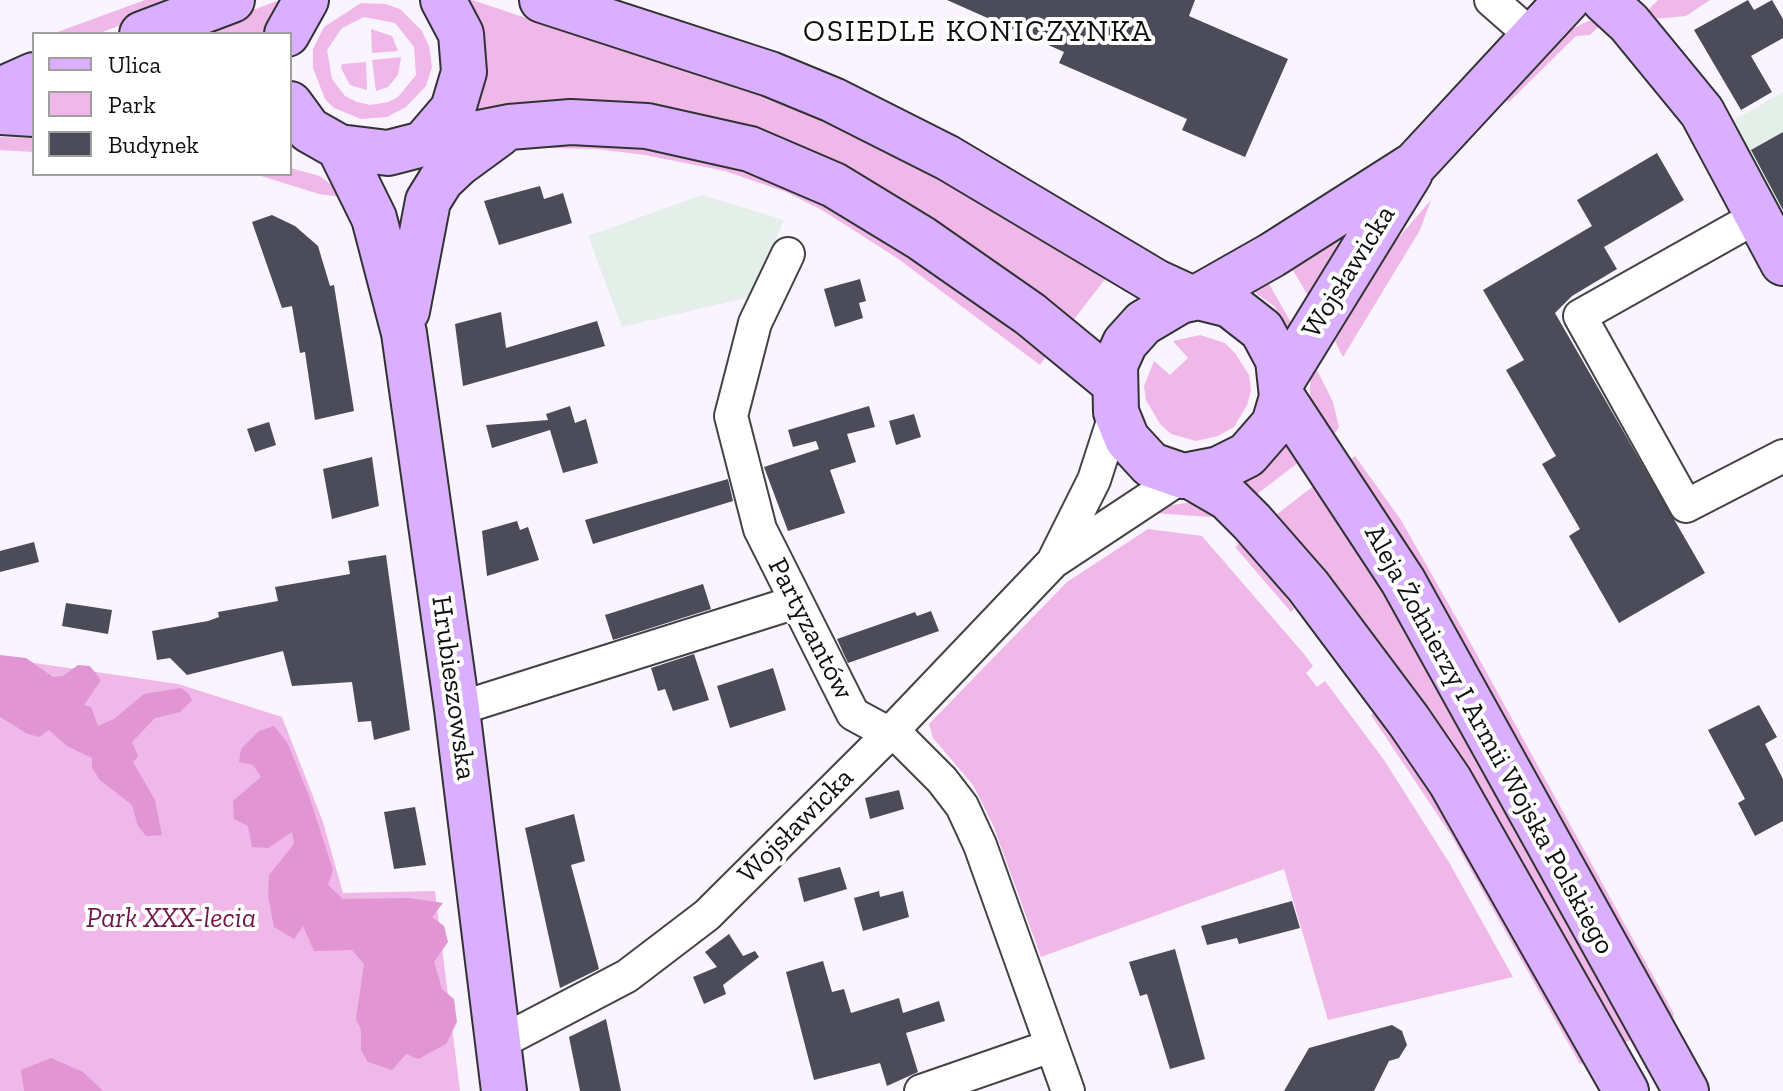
<!DOCTYPE html>
<html>
<head>
<meta charset="utf-8">
<style>
	body { margin:0 }
	#map { position:relative; width:1783px; height:1091px; overflow:hidden; background:#f9f4ff; font-family:"Zilla Slab",serif }
	canvas { display:block }
	.legend { position:absolute; left:32px; top:32px; width:260px; height:144px; box-sizing:border-box; background:#fff; border:2px solid #9f9f9f; margin:0; padding:10px 14px; list-style:none; font-size:24px; color:#101010 }
	.legend li { display:flex; align-items:center; gap:16px; height:40px }
	.legend b { width:40px; border:2px solid #9f9f9f }
</style>
</head>
<body>
<div id="map">
<canvas width="1783" height="1091"></canvas>
<ul class="legend">
<li><b style="height:10px;background:#daafff"></b>Ulica</li>
<li><b style="height:22px;background:#efb8e8"></b>Park</li>
<li><b style="height:22px;background:#4c4b5a"></b>Budynek</li>
</ul>
</div>
<script>
const context = document.querySelector('canvas').getContext('2d');
context.lineJoin = 'round';
function paint(path, color) {
  context.fillStyle = color;
  context.fill(path, 'evenodd');
}
function poly(rows) {
  const path = new Path2D();
  for (const r of rows) {
    path.moveTo(r[0], r[1]);
    for (let i = 2; i < r.length; i += 2) path.lineTo(r[i], r[i + 1]);
  }
  return path;
}
function trace(path, color, width, dash) {
  context.strokeStyle = color;
  context.lineWidth = width;
  context.lineCap = dash ? 'butt' : 'round';
  context.setLineDash(dash || []);
  context.stroke(path);
}
function label(font, color, halo, rows, align = 'center') {
  context.font = font + ' "Zilla Slab",serif';
  context.lineWidth = 8;
  context.setLineDash([]);
  context.textBaseline = 'middle';
  context.strokeStyle = halo;
  context.fillStyle = color;
  for (const [text, x, y, turn = 0] of rows) {
    context.save();
    context.translate(x, y);
    context.rotate((+turn || 0) * Math.PI / 180);
    context.textAlign = isNaN(turn) ? turn : align;
    if (halo) context.strokeText(text, 0, 0);
    context.fillText(text, 0, 0);
    context.restore();
  }
}
paint(poly([
	[1783,92,1783,216,1732,121],
	[702,195,784,220,750,297,622,327,588,236]
]), '#e4efea');
paint(poly([
	[145,0,189,0,97,34,52,34],
	[280,0,267,34,188,34],
	[458,0,472,0,702,76,760,86,962,184,1109,274,1068,327,931,224,563,102,494,107,465,113],
	[1658,0,1710,0,1686,16,1654,19,1647,11],
	[361,3,385,4,400,9,422,31,429,46,432,67,426,86,406,107,387,117,361,119,334,108,325,99,313,68,313,49,324,27],
	[364,17,395,23,414,47,416,75,398,97,388,102,370,105,357,102,345,96,332,79,327,50,342,28],
	[1588,21,1604,21,1590,35,1576,36,1509,102,1504,96,1566,32],
	[371,29,392,36,398,51,372,53],
	[401,57,398,75,388,87,376,91,372,60],
	[366,62,367,90,350,85,341,68,342,64],
	[545,136,595,136,727,159,867,223,1048,353,1040,365,897,258,822,210,786,192,725,171,645,155,597,149,546,148],
	[0,137,34,138,34,152,0,150],
	[290,168,320,176,348,198,319,194,255,174,290,174],
	[1431,200,1420,230,1343,357,1335,341,1394,243],
	[1371,214,1316,309,1288,262],
	[1265,277,1300,338,1291,333,1274,306,1253,291],
	[1200,335,1225,343,1235,353,1249,375,1251,391,1247,405,1234,427,1218,436,1196,441,1171,434,1160,424,1146,400,1144,386,1154,361,1170,375,1188,358,1173,341],
	[1311,358,1333,402,1339,427,1331,439,1310,396],
	[1286,434,1303,459,1252,498,1232,477],
	[1355,456,1401,520,1471,644,1674,1014,1672,1021,1347,462],
	[1320,481,1349,522,1639,1036,1620,1045,1272,518],
	[1194,502,1224,518,1154,513,1165,506],
	[1148,529,1202,536,1304,654,1313,666,1306,673,1317,687,1325,681,1384,760,1450,864,1513,977,1328,1020,1284,869,1041,957,993,825,973,785,933,738,929,724,1067,582],
	[1245,538,1294,609,1291,612,1235,547],
	[0,658,178,684,282,717,323,822,343,893,435,891,460,1091,0,1091],
	[1377,710,1392,723,1591,1061,1580,1064,1451,835,1371,715]
]), '#efb8e8');
paint(poly([
	[0,655,26,658,53,677,63,676,78,665,90,666,101,680,84,705,91,707,98,726,114,719,144,694,181,688,189,694,192,700,180,712,155,718,132,742,138,756,133,762,155,800,162,835,146,836,138,826,132,805,100,780,92,768,92,758,67,746,49,730,39,737,28,734,0,717],
	[274,726,288,744,310,799,333,870,328,885,343,899,409,898,443,903,432,917,444,926,448,942,434,962,442,989,454,999,457,1022,446,1044,418,1059,406,1054,392,1070,368,1062,361,1050,361,1030,356,1019,364,964,352,950,314,951,303,926,294,939,274,927,268,896,269,875,294,844,292,832,268,848,252,847,248,826,234,819,233,801,261,777,253,765,239,762,241,749,259,731],
	[51,1058,83,1072,103,1091,24,1091,21,1070]
]), '#e195d2');
paint(poly([
	[947,0,1195,0,1189,16,1288,59,1245,157,1182,130,1187,119,1059,63,1064,52],
	[1748,0,1754,10,1772,0,1783,19,1783,38,1751,56,1772,92,1741,110,1694,30],
	[1783,132,1783,210,1751,150],
	[1657,153,1684,200,1604,247,1617,269,1572,296,1555,313,1705,573,1619,623,1569,536,1580,529,1542,464,1556,456,1506,370,1524,360,1483,290,1592,226,1577,200],
	[540,186,544,199,563,193,572,223,499,245,484,201],
	[272,215,295,226,318,246,330,286,334,285,354,411,315,420,305,352,300,353,292,306,282,308,252,222],
	[860,279,866,301,859,303,863,318,835,327,824,289],
	[501,312,506,348,597,321,605,346,463,386,455,324],
	[570,406,575,423,586,419,598,463,563,473,550,430,492,448,486,425,548,420,546,414],
	[869,406,875,427,847,434,856,462,830,470,845,513,788,531,764,467,819,449,816,441,793,447,788,430],
	[914,414,921,437,896,445,889,421],
	[269,422,276,445,255,452,247,429],
	[372,457,379,506,332,519,323,469],
	[728,479,733,501,593,544,585,520],
	[517,521,520,530,528,527,539,560,487,576,482,531],
	[34,542,39,562,0,572,0,551],
	[386,555,410,730,374,740,371,721,358,722,352,682,292,686,283,651,187,675,170,658,157,660,152,631,208,621,219,617,218,612,278,601,275,587,350,574,348,561],
	[703,584,711,609,613,640,605,615],
	[66,603,112,610,108,634,62,626],
	[931,611,939,631,848,663,837,639,915,612,917,616],
	[694,654,709,700,673,711,665,689,658,691,651,668],
	[773,668,786,710,730,728,717,686],
	[1759,705,1777,737,1765,744,1783,779,1783,821,1755,836,1738,803,1745,799,1708,730],
	[899,790,904,809,870,819,865,798],
	[415,807,426,865,394,869,384,812],
	[574,814,585,861,571,865,599,969,560,988,525,828],
	[840,867,847,889,804,902,798,878],
	[879,891,880,897,903,891,909,917,863,931,854,898],
	[1292,901,1300,928,1239,944,1237,938,1207,945,1201,926],
	[729,934,743,956,755,951,759,957,723,985,726,994,704,1004,693,977,717,967,705,952],
	[1175,949,1205,1059,1170,1069,1147,994,1140,996,1129,962],
	[823,961,832,992,844,989,851,1013,899,998,903,1013,939,1001,945,1021,906,1033,918,1072,887,1086,880,1063,814,1080,786,972],
	[606,1019,621,1091,580,1091,569,1037],
	[1392,1025,1402,1031,1407,1045,1399,1058,1389,1061,1374,1091,1284,1091,1309,1048]
]), '#4c4b5a');
const street = poly([
	[1491,0,1532,36],
	[1758,216,1580,316,1686,506,1783,456],
	[788,254,755,323,731,416,760,529,853,714,903,741,942,780,962,806,980,845,1068,1091],
	[1054,560,1094,480,1116,412],
	[457,709,796,602],
	[501,1042,627,976,707,915,891,732,1053,562,1183,476],
	[921,1091,1051,1046]
]);
const secondary = poly([
	[542,0,770,74,833,100,948,158,1156,282,1191,298],
	[1604,0,1629,23,1702,112,1783,263],
	[142,34,232,0],
	[287,34,306,0],
	[0,90,34,75],
	[290,104,309,130,339,147,388,153,423,144,453,109,464,72,461,34,443,0],
	[0,112,34,114],
	[423,144,509,127,571,122,647,126,750,149,834,185,921,238,1030,314,1114,383],
	[339,147,374,218,404,333,457,709,504,1091],
	[1198,297,1230,305,1262,330,1278,360,1282,397,1274,424,1247,455,1219,469,1183,476,1151,465,1127,439,1116,412,1115,365,1125,343,1143,323,1180,301,1198,297],
	[1198,297,1272,255,1415,164,1567,0],
	[407,311,428,201,441,180,458,164,499,134],
	[1282,381,1410,173],
	[1282,397,1403,581,1686,1091],
	[1190,476,1228,498,1252,522,1308,586,1409,721,1450,781,1626,1091]
]);
trace(street, '#434343', 36);
trace(secondary, '#323232', 48);
trace(street, '#fff', 32);
trace(secondary, '#daafff', 44);
label('28px', '#101010', '#fff', [
	["Wojsławicka",1349,272,-58],
	["Partyzantów",810,629,63],
	["Hrubieszowska",453,688,82],
	["Aleja Żołnierzy I Armii Wojska Polskiego",1489,740,61],
	["Wojsławicka",796,826,-45]
]);
label('italic 28px', '#711849', '#fff', [
	["Park XXX-lecia",171,919]
]);
context.letterSpacing = '2px';
label('30px', '#101010', '#fff', [
	["OSIEDLE KONICZYNKA",978,32]
]);
context.letterSpacing = '0px';
</script>
</body>
</html>
